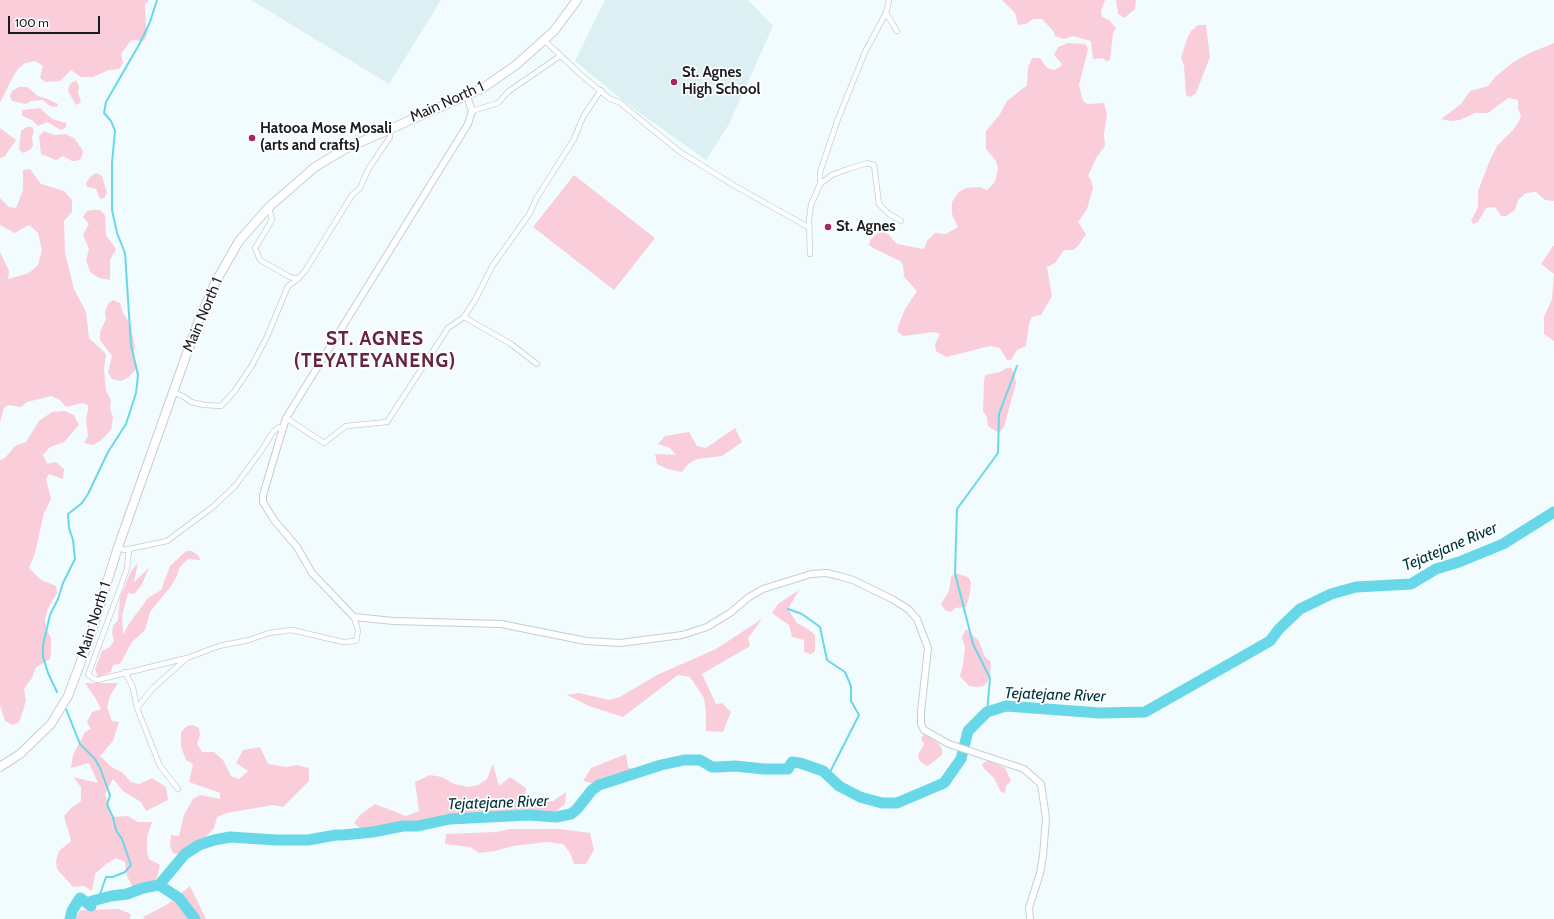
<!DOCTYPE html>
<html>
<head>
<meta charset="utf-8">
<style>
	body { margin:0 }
	#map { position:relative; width:1554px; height:919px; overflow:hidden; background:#f2fcfe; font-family:Cabin,sans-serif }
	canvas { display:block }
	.scale { position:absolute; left:8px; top:16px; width:92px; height:18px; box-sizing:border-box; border:2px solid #1a1d1e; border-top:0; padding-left:5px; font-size:12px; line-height:14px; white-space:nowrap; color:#1a1d1e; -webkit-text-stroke:3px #fff; paint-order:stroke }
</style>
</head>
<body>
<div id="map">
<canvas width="1554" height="919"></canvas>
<div class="scale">100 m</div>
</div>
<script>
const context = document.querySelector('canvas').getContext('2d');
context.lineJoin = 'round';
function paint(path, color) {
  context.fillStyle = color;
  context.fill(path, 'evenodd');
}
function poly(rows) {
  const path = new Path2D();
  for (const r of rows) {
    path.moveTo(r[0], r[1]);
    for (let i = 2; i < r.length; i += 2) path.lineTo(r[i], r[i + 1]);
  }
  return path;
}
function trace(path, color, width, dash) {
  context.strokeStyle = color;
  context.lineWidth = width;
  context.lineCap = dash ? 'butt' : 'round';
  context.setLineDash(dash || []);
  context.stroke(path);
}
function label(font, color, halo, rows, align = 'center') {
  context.font = font + ' Cabin,sans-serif';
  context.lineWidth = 3.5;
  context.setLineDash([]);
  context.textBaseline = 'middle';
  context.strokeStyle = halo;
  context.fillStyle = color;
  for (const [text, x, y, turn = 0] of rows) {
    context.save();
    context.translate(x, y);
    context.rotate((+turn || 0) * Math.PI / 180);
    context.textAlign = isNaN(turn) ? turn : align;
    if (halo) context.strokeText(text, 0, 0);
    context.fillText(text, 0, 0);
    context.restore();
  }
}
paint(poly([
	[251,0,441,0,389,84],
	[605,0,748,0,773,26,729,124,706,160,626,103,575,61]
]), '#dceff2');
paint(poly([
	[0,0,149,0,145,4,146,27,148,32,144,41,132,40,129,43,121,54,123,63,119,69,109,70,93,77,81,77,71,70,60,81,45,82,40,78,43,66,35,61,25,63,18,69,14,75,0,103],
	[1002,0,1105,0,1101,11,1102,17,1109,20,1116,28,1113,33,1110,60,1106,61,1103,58,1093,59,1091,41,1073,36,1064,39,1055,36,1054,32,1042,19,1033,19,1026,24,1018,25,1015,13],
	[1116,0,1136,0,1135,9,1124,18,1118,14],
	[1198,25,1206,25,1210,57,1196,93,1190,97,1186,95,1184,66,1181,58,1187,39,1191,31],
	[1068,43,1084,44,1087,46,1088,50,1079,85,1083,101,1088,104,1104,103,1107,114,1104,134,1105,146,1096,158,1088,176,1091,180,1093,188,1087,209,1078,222,1086,234,1078,246,1073,250,1064,250,1055,263,1047,267,1052,296,1041,315,1032,317,1029,324,1026,346,1017,350,1011,360,1007,360,1000,348,990,346,946,357,936,351,935,344,940,334,934,332,903,336,898,332,898,327,905,309,917,291,904,277,903,265,900,261,873,248,869,245,870,240,879,232,882,232,888,234,897,244,924,249,927,241,935,233,946,234,958,227,952,214,952,202,959,192,966,188,980,187,987,190,995,182,998,169,996,161,986,149,986,131,1000,114,1007,101,1027,85,1028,68,1032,58,1040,58,1047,68,1054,70,1060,67,1062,64,1054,55,1058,47],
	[1554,43,1554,201,1545,200,1536,192,1526,193,1518,200,1515,210,1506,216,1501,216,1495,207,1486,208,1478,222,1473,224,1471,221,1478,207,1478,191,1490,160,1497,146,1513,130,1519,121,1521,115,1518,109,1518,100,1508,98,1488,113,1475,113,1460,120,1451,121,1441,119,1461,104,1470,91,1488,86,1496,76,1515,61,1530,53],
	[76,80,79,86,78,92,81,102,76,105,68,91,70,84],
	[19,87,27,87,38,96,50,100,58,104,57,107,50,106,43,100,31,101,26,104,12,101,10,96,12,91],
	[40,108,52,119,66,123,66,127,61,130,47,122,38,126,32,120,26,118,22,115,22,110],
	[27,127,32,127,34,131,32,137,33,145,31,149,23,153,19,149,21,131],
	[0,128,16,140,5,156,0,158],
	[44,131,54,135,65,134,74,138,83,151,81,159,76,161,72,161,63,156,56,160,41,154,39,136],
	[30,169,41,184,64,191,72,200,72,212,64,221,65,253,74,289,86,312,89,338,106,354,104,369,106,391,111,400,110,408,113,418,111,430,100,441,93,445,84,443,88,436,86,419,88,410,88,405,82,403,66,407,60,400,51,396,27,402,21,407,8,405,4,408,0,422,0,252,9,271,8,279,29,273,38,265,42,250,38,233,29,225,15,233,0,225,0,198,9,207,16,208,23,190,23,170],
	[96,173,102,176,104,183,107,193,104,198,100,199,96,189,87,187,86,183,90,177],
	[574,175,655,238,614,290,533,227],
	[93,210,100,210,105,215,106,235,116,249,110,260,110,280,99,278,90,272,86,260,89,249,83,235,89,224,83,217,87,211],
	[1553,246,1554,246,1554,341,1544,334,1544,317,1552,299,1554,274,1541,264],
	[113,300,120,303,123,313,130,324,135,347,133,352,137,368,129,377,121,381,112,379,108,372,112,356,100,340,100,332,106,319,105,311,108,304],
	[1007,368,1011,368,1014,373,1016,383,1004,427,999,433,988,426,987,417,983,411,984,381,985,375,1000,372],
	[65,411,74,415,79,425,64,442,50,447,43,455,47,464,56,462,64,469,63,479,49,474,46,479,51,499,44,513,35,553,29,568,41,580,56,586,57,593,48,608,45,619,46,628,51,638,51,652,50,659,35,668,32,678,24,689,26,700,23,711,19,722,13,725,5,721,0,705,0,460,5,458,15,446,26,442,39,421,52,412],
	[735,428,742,442,722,456,697,459,688,464,682,472,668,469,657,464,655,454,676,455,670,448,658,444,665,436,689,432,697,446,706,448],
	[186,551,192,551,199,556,200,560,188,559,179,568,177,576,171,586,150,612,145,630,132,642,120,664,113,665,111,672,98,677,95,669,102,651,110,647,114,641,112,633,113,626,118,620,120,598,131,571,138,563,134,582,149,568,141,586,134,594,128,593,122,616,123,635,128,625,148,598,161,590,170,566],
	[955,573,968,577,971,582,970,593,966,607,955,608,951,612,945,610,941,604,949,591,951,577],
	[799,590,788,609,797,623,808,629,815,635,815,651,811,654,804,652,804,640,792,637,789,625,772,613,778,604],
	[762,619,748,638,750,646,702,674,716,704,722,703,731,712,723,732,706,731,706,712,704,698,690,677,678,675,623,717,589,706,567,695,579,693,609,700,620,697,657,675,716,649],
	[966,629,979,641,985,657,991,662,990,678,984,686,977,687,969,686,960,676,963,665,965,648,962,637],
	[85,683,118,683,110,696,107,707,112,721,119,722,113,741,100,756,113,768,122,772,131,782,139,784,152,778,166,787,168,800,146,811,141,802,123,791,113,779,105,794,113,817,128,816,138,822,152,822,147,837,147,851,149,859,160,865,157,878,150,887,135,892,127,876,125,862,116,858,106,864,95,874,92,891,84,886,73,887,57,869,56,861,59,851,71,841,64,816,71,808,81,801,81,787,73,777,98,783,89,763,71,768,73,755,85,732,91,729,87,722,92,712,101,709,96,699],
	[193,725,199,728,200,735,197,744,202,752,214,752,223,760,231,776,239,779,248,771,236,763,243,750,260,747,268,764,286,767,297,765,309,768,309,781,283,807,273,805,227,813,217,817,214,828,203,840,193,849,179,855,173,853,170,846,171,835,179,836,184,815,193,799,200,795,220,799,220,793,189,782,193,764,186,760,181,747,181,732,187,726],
	[924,734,938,743,942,749,942,755,928,766,923,764,919,760,918,755,924,744,921,739],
	[626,754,628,767,638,772,599,785,583,781,591,768],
	[988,760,1005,768,1011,781,1006,786,1005,793,1001,792,994,778,984,769,982,764],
	[493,764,499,786,510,777,526,788,524,804,553,801,566,792,565,804,555,812,454,818,444,814,433,823,366,833,354,823,360,815,375,804,406,816,419,811,415,782,430,775,442,777,454,784,469,787,478,785,487,779],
	[510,829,560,829,590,833,594,850,586,864,574,864,570,853,563,844,547,842,513,846,495,851,479,853,470,847,445,844,446,834,496,832],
	[190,886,206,919,144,919,143,917,168,904],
	[119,909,131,914,130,919,74,919,81,910]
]), '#facdda');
trace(poly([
	[788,609,802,614,820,627,827,660,845,672,851,686,851,701,859,715,828,776],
	[57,692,48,673,43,657,43,645,50,615,58,599,63,583,75,559,73,540,69,528,68,514,82,503,88,494,108,452,126,424,136,393,138,375,131,345,125,253,117,233,112,210,112,163,115,131,111,121,104,113,106,102,140,43,150,22,157,0],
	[66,709,80,744,95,759,100,768,110,795,107,805,113,817,116,830,122,839,131,865,125,872,113,877,106,877,98,900],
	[987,712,990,678,973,644,955,573,957,509,998,453,999,414,1017,366]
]), '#68d8e9', 2);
trace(poly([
	[159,885,179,898,195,919],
	[70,919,72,911,80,898,91,906,92,901,111,896,127,894,143,888,159,885,185,854,199,845,214,840,230,837,276,840,308,840,336,835,343,835,373,832,403,826,418,826,450,819,529,815,556,817,571,814,577,809,592,790,599,785,661,765,684,760,700,760,712,767,719,767,735,766,764,769,788,769,792,762,800,763,823,771,839,786,860,797,882,803,897,803,944,783,961,759,968,731,987,712,1006,706,1100,713,1145,712,1270,641,1279,629,1300,609,1331,594,1356,587,1411,584,1436,569,1459,562,1503,544,1554,512]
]), '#68d8e9', 11);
const minor = poly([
	[889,0,886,13,897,31],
	[544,40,580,74,610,99,619,102,680,152,735,186,808,227],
	[472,111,498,103,509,91,560,56],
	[820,184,820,172,838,119,865,52,886,13],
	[269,207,272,220,255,248,260,260,290,277,298,279],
	[810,254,809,220,811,205,820,184,832,175,848,169,867,163,874,165,879,204,889,214,901,221],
	[537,364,511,344,464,317,475,300,493,265,530,213,536,199,574,139,583,117,601,90],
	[172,392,183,396,191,402,204,405,221,406,234,392,251,367,267,337,288,286,298,279,305,271,352,195,360,188,369,168,390,137,390,127],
	[286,418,324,443,346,426,387,422,448,328,464,317],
	[118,547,124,550,129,549,127,569,88,675,97,680,187,658],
	[129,549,167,541,214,506,235,486,261,451,273,432,279,427,282,428],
	[125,672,133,688,137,708,160,766,178,789],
	[137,708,152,689,187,658,219,646,249,640,269,633,292,630,343,642,356,641,358,631,354,617]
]);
const tertiary = poly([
	[467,96,472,111,468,124,286,418,263,495,263,502,274,520,297,547,312,573,354,617,393,621,501,624,586,641,620,643,682,635,695,631,707,627,730,613,749,597,763,589,811,574,827,573,839,576,853,580,892,599,908,609,917,619,928,648,921,712,921,724,924,730,949,744,1024,769,1041,784,1046,818,1043,856,1040,873,1029,908,1030,919]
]);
const primary = poly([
	[0,767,20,754,51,724,68,696,90,637,118,547,197,325,215,283,239,241,269,207,315,167,345,149,483,88,516,65,554,31,577,0]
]);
trace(minor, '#c5cfd0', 6);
trace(tertiary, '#c5cfd0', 8);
trace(primary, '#c5cfd0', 10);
trace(minor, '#fff', 4.5);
trace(tertiary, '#fff', 6);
trace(primary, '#fff', 8);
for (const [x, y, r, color] of [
	[674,82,4,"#ad2261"],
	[252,138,4,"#ad2261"],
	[828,227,4,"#ad2261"]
]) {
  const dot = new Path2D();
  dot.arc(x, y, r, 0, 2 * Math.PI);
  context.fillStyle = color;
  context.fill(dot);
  trace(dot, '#fff', 1.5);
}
label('bold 15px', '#1a1d1e', '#fff', [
	["St. Agnes",682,73],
	["High School",682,90],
	["Hatooa Mose Mosali",260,129],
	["(arts and crafts)",260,146],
	["St. Agnes",836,227]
], 'left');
label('15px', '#1a1d1e', '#fff', [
	["Main North 1",447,102,-24],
	["Main North 1",203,315,-67],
	["Main North 1",94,620,-72]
]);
label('italic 16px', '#00373e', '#fff', [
	["Tejatejane River",1450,547,-23],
	["Tejatejane River",1055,695,2],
	["Tejatejane River",498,803,-2]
]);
context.letterSpacing = '1px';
label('bold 19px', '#67243e', '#fff', [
	["ST. AGNES",375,339],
	["(TEYATEYANENG)",375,361]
]);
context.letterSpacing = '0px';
</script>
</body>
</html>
